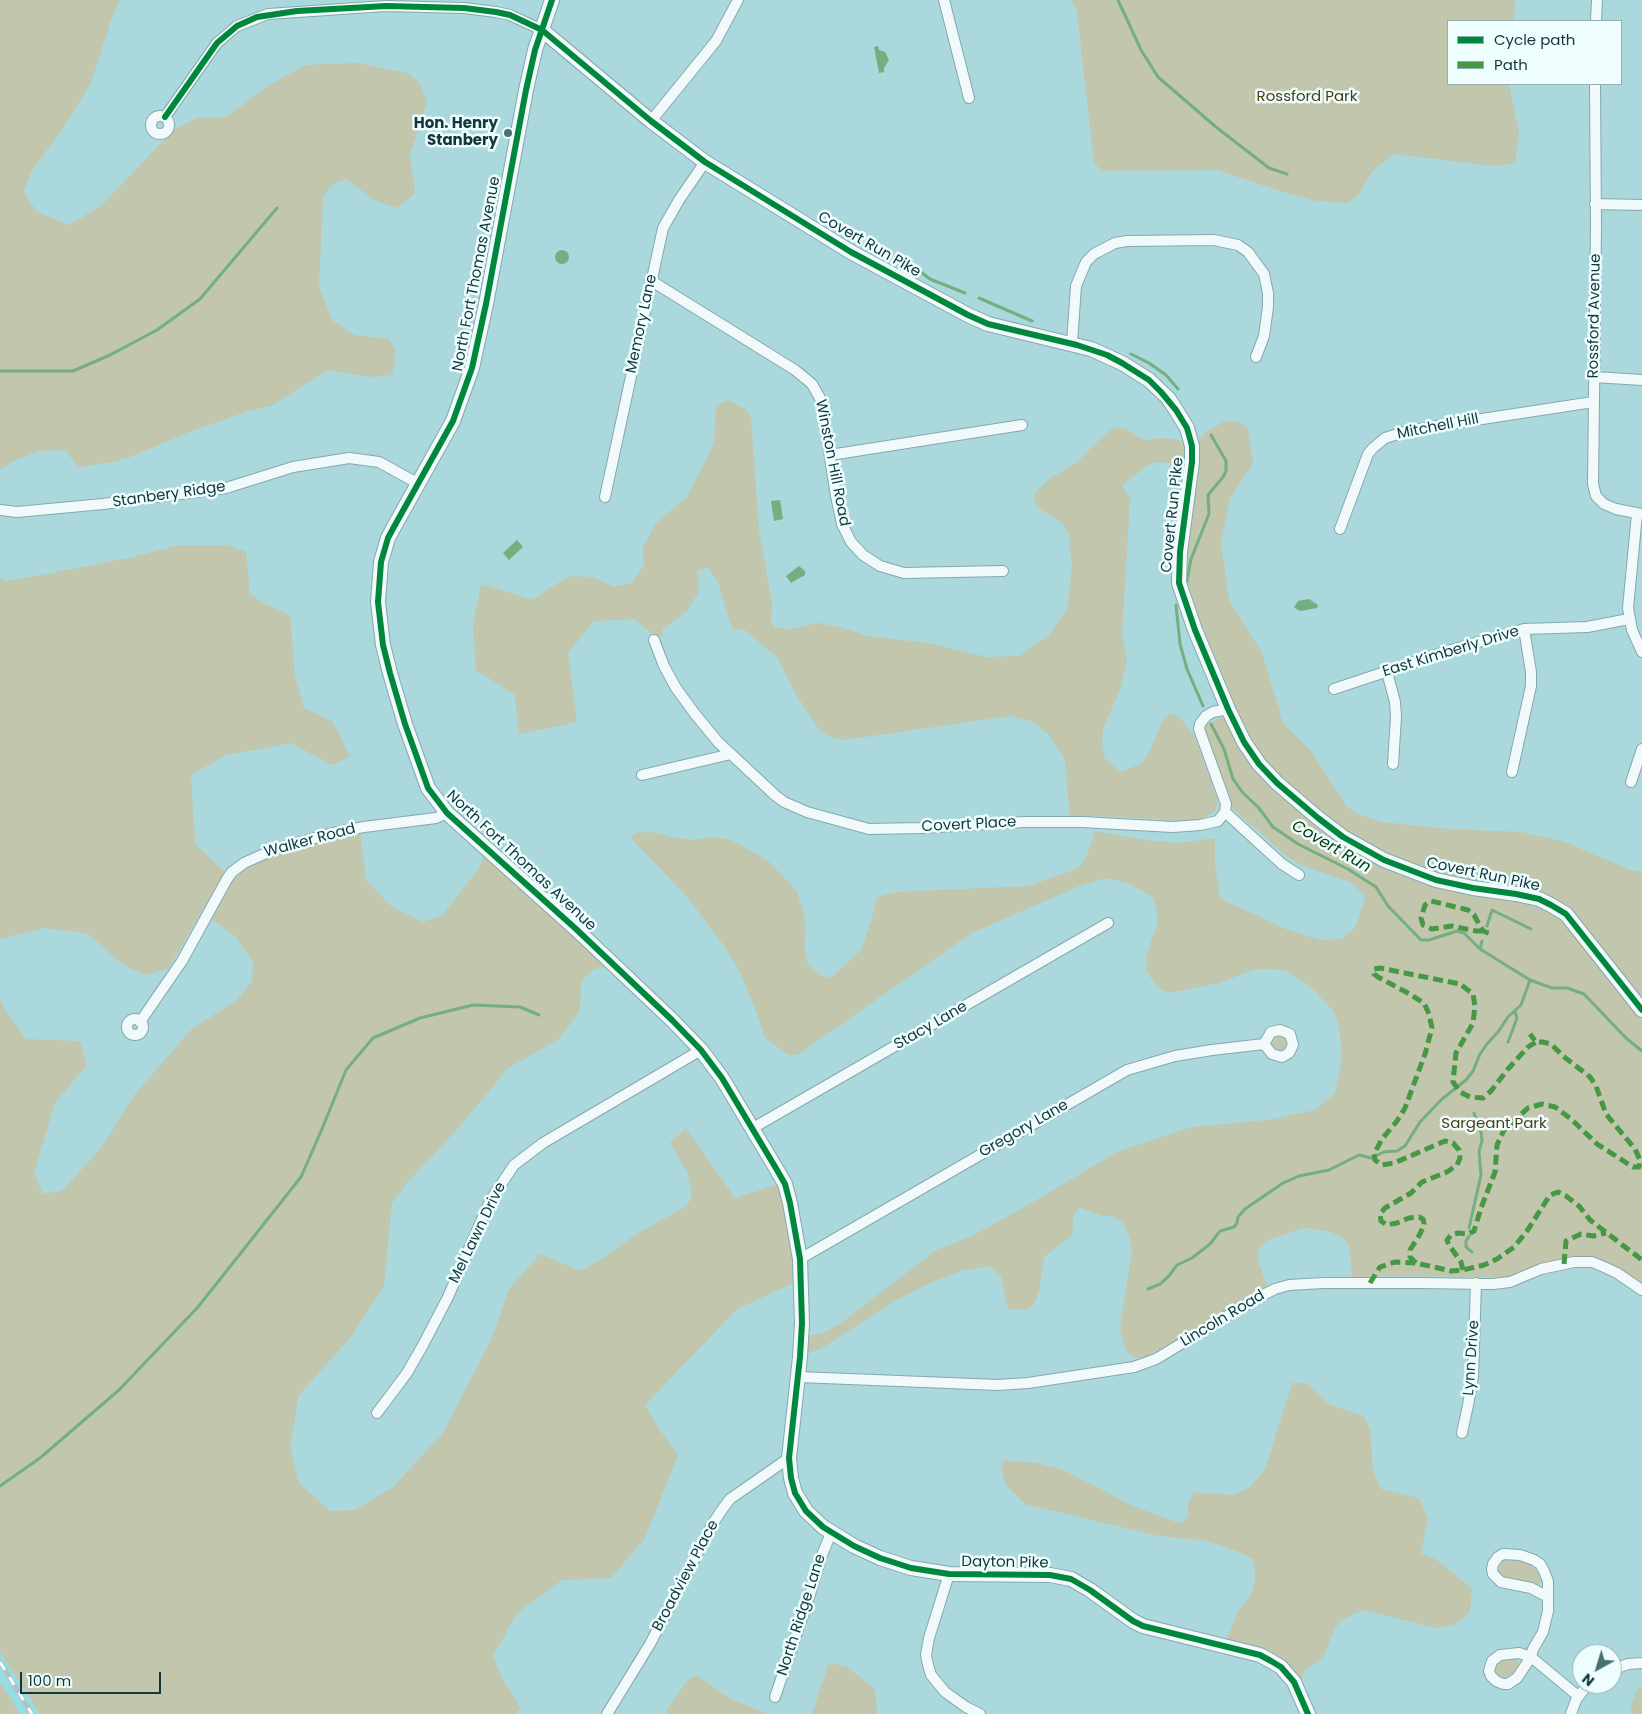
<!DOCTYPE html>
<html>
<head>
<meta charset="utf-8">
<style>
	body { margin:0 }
	#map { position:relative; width:1642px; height:1714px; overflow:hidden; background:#abd8dc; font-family:Poppins,sans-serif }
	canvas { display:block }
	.legend { position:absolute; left:1447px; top:20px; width:175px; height:65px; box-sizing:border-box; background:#eefeff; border:1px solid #96aeb0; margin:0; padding:6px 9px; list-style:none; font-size:15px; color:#123639 }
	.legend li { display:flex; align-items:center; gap:10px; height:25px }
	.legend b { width:25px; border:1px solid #96aeb0 }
	.north { position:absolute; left:1572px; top:1644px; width:50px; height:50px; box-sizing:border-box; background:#eefeff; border:1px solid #96aeb0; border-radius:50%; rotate:219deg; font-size:14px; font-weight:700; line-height:20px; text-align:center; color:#123639 }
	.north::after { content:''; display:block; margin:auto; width:18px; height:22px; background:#486f72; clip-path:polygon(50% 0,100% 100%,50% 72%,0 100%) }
	.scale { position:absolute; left:20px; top:1672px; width:141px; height:22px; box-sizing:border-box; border:2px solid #123639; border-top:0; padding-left:6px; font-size:15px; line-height:18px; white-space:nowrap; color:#123639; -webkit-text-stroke:4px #eefeff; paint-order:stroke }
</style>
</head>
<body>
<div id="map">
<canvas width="1642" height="1714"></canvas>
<ul class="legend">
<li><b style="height:6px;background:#00873e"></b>Cycle path</li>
<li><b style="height:6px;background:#469844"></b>Path</li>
</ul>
<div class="north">N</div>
<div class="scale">100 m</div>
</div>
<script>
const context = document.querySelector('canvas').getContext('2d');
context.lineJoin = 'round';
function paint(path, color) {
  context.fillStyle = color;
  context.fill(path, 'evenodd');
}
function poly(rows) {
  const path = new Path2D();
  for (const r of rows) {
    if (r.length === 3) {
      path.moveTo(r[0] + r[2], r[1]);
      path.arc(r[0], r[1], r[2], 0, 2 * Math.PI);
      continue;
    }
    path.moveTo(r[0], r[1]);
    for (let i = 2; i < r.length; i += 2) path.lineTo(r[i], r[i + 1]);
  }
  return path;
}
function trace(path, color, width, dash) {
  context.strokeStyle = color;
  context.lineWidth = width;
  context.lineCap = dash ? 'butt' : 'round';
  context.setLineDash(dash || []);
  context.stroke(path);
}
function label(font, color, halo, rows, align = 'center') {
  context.font = font + ' Poppins,sans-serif';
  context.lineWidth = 5;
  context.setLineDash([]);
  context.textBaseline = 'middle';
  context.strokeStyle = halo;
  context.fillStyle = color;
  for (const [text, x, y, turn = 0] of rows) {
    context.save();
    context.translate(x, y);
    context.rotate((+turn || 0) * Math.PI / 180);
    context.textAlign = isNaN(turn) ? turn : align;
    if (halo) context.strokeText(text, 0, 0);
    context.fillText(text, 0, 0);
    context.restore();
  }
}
paint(poly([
	[0,1652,40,1714,20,1714,13,1702,0,1682]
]), '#93dde3');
paint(poly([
	[0,0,120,0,111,20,91,83,61,131,30,173,24,192,37,212,69,225,101,206,164,140,170,132,199,117,226,117,268,86,305,65,356,63,408,73,421,85,427,103,410,154,415,193,397,208,374,200,346,179,333,184,323,196,319,286,332,320,355,335,388,339,396,350,392,375,368,377,328,370,271,406,248,411,192,431,125,459,79,468,65,450,39,451,11,462,0,470],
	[1072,0,1516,0,1513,21,1448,21,1448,84,1509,84,1519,134,1515,163,1495,166,1393,154,1372,172,1357,197,1346,203,1316,201,1283,192,1217,170,1101,171,1094,162,1077,12],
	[728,400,747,410,751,419,759,530,772,604,771,622,776,628,792,629,818,623,843,628,868,636,927,643,986,657,1019,656,1049,635,1067,609,1072,567,1069,535,1063,524,1035,505,1034,494,1049,479,1076,463,1101,438,1115,427,1126,429,1140,438,1147,440,1162,438,1179,440,1185,446,1184,464,1155,462,1145,467,1122,486,1130,498,1122,636,1127,658,1121,687,1103,729,1102,746,1105,759,1120,772,1141,764,1150,751,1158,731,1165,717,1173,713,1181,719,1195,737,1218,801,1216,810,1203,819,1191,821,1101,816,1070,817,1065,760,1049,735,1032,721,1010,716,844,740,828,736,818,728,794,691,778,658,745,630,732,629,718,582,707,567,697,571,699,591,687,611,662,630,663,637,654,635,634,619,594,621,568,653,577,722,519,734,515,695,476,670,473,625,481,584,533,600,551,587,571,576,593,577,614,587,632,583,644,565,643,547,656,523,687,497,714,444,716,406],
	[1239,421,1248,430,1253,463,1230,498,1221,543,1229,600,1262,653,1283,723,1311,751,1347,807,1360,815,1382,822,1449,829,1521,832,1565,842,1630,870,1642,871,1642,997,1576,919,1556,900,1530,889,1455,876,1402,862,1343,831,1269,768,1249,738,1212,657,1183,574,1200,459,1197,442,1205,433,1223,422],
	[179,545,226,545,246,552,250,594,263,603,290,615,295,676,304,708,333,722,350,757,332,765,291,743,226,755,191,775,195,844,225,872,168,969,145,975,122,964,87,933,43,928,0,939,0,578,8,581,51,573,129,558],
	[1219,718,1224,718,1230,724,1282,795,1325,834,1364,858,1396,873,1417,879,1529,904,1552,914,1565,924,1642,1021,1642,1283,1632,1276,1599,1259,1584,1256,1550,1263,1509,1277,1383,1276,1352,1279,1350,1249,1348,1243,1338,1235,1328,1231,1305,1228,1267,1240,1260,1247,1257,1258,1267,1287,1255,1291,1193,1332,1141,1359,1130,1355,1125,1349,1120,1328,1132,1251,1129,1236,1123,1223,1113,1216,1103,1216,1080,1208,1074,1213,1072,1235,1044,1257,1039,1290,1034,1304,1025,1310,1008,1309,1001,1277,990,1266,964,1270,932,1282,896,1300,819,1350,807,1353,807,1336,825,1332,840,1324,936,1250,970,1237,1023,1208,1117,1152,1192,1127,1268,1120,1315,1110,1335,1093,1342,1059,1340,1030,1334,1012,1311,987,1285,970,1256,969,1219,983,1169,993,1157,987,1146,970,1147,953,1157,925,1157,913,1153,897,1128,883,1105,878,1077,887,972,933,797,1055,789,1055,765,1038,755,1008,740,972,724,946,689,899,630,837,636,833,652,832,675,838,692,840,709,837,730,839,768,861,797,891,806,923,804,945,808,965,820,975,831,978,861,950,871,922,877,897,896,892,1029,886,1076,869,1086,858,1092,842,1094,831,1145,840,1179,843,1215,838,1215,865,1220,896,1225,901,1288,930,1322,940,1341,939,1355,928,1363,906,1365,896,1350,882,1300,865,1284,854,1230,806,1204,732,1206,725],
	[360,831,366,880,392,907,423,922,442,916,480,867,484,854,607,967,594,969,581,981,580,1011,559,1039,508,1068,461,1125,407,1183,392,1203,384,1286,350,1338,299,1395,290,1445,299,1483,330,1511,355,1510,393,1487,443,1433,492,1338,509,1289,540,1254,581,1271,605,1257,635,1235,687,1206,692,1196,688,1174,670,1143,686,1128,735,1198,779,1184,790,1228,796,1282,737,1309,645,1405,660,1430,678,1455,645,1538,611,1578,562,1580,517,1613,493,1656,502,1679,521,1708,516,1714,40,1714,0,1652,0,1000,8,1015,26,1039,80,1041,87,1065,55,1103,34,1173,43,1194,62,1191,101,1148,135,1094,193,1028,236,1001,252,981,253,963,237,938,212,919,234,879,250,865,295,848],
	[1280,1043,8],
	[1292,1383,1307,1383,1329,1404,1363,1416,1370,1428,1373,1470,1381,1489,1419,1498,1428,1518,1421,1553,1437,1560,1472,1589,1470,1612,1456,1624,1437,1628,1363,1610,1341,1620,1333,1632,1323,1658,1305,1670,1302,1679,1286,1662,1262,1648,1227,1640,1237,1613,1251,1595,1255,1579,1254,1560,1238,1551,1202,1540,1159,1536,1025,1504,1006,1485,1001,1467,1004,1460,1036,1463,1061,1469,1091,1484,1128,1504,1173,1521,1181,1523,1188,1517,1188,1504,1194,1492,1233,1495,1249,1488,1265,1470],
	[1512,1558,1524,1561,1536,1569,1541,1582,1538,1586,1505,1578,1500,1575,1498,1571,1502,1562],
	[1515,1658,1519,1665,1515,1671,1506,1678,1500,1677,1494,1670,1495,1664,1502,1659],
	[829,1663,846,1666,875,1689,877,1714,812,1714],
	[697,1675,723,1694,737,1702,768,1714,666,1714,670,1705,687,1681],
	[0,1682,13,1702,20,1714,0,1714],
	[1642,1688,1642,1714,1631,1714,1632,1703,1637,1689]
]), '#c1c6ac');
paint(poly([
	[878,46,879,50,885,52,889,60,884,68,884,72,879,73,874,47],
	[562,257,7],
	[780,500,783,519,774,521,771,501],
	[517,540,523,547,509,560,503,553],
	[799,566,805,571,805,575,791,583,786,576],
	[1309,599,1318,605,1317,608,1301,611,1298,610,1294,607,1298,601]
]), '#74af80');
trace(poly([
	[1118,0,1141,50,1158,77,1216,127,1269,168,1287,174],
	[910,264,930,279,965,293],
	[979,298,1032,321],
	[1131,354,1149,363,1166,375,1178,389],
	[0,371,73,371,110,355,157,330,200,299,277,208],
	[1187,581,1191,559,1209,514,1208,495,1223,477,1226,471,1226,461,1211,435],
	[1176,605,1180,644,1187,669,1203,706],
	[1211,724,1224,749,1233,779,1243,793,1259,808,1273,827,1298,844,1348,869,1376,887,1388,906,1421,940,1429,940,1457,931,1464,933,1480,949,1530,980,1552,988,1567,988,1584,994,1626,1038,1642,1051],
	[1487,926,1492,910,1531,929],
	[1480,949,1482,941],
	[1508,1042,1517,1018,1515,1012],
	[1469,1228,1481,1175,1479,1151,1482,1141,1481,1132,1474,1113],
	[1469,1236,1466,1241,1466,1247,1472,1252],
	[1148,1289,1160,1284,1168,1277,1177,1265,1192,1258,1210,1244,1220,1231,1234,1227,1237,1223,1238,1217,1245,1209,1283,1183,1299,1176,1329,1170,1359,1155,1371,1158,1384,1152,1397,1151,1405,1146,1420,1122,1442,1099,1466,1080,1473,1071,1480,1054,1487,1044,1498,1032,1508,1017,1521,1005,1530,980],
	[0,1486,40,1458,119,1390,198,1307,301,1177,322,1129,346,1070,373,1038,420,1018,473,1005,520,1007,539,1015]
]), '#74af80', 3);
const minor = poly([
	[944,0,969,98],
	[1596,21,1597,0],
	[1595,84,1596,227,1593,484,1596,496,1604,504,1616,509,1642,514],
	[160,125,9],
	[165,117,217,43,224,37,237,26,268,14,386,6,464,8,496,12,510,15,542,30],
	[651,121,716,41,738,0],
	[1595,204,1642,205],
	[650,280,795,370,812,384,821,400,836,496,842,524,851,542,863,555,880,566,904,573,1003,571],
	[1072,343,1076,286,1086,262,1094,254,1115,243,1127,241,1214,240,1238,245,1248,252,1264,274,1268,293,1268,307,1264,336,1256,357],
	[1594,377,1642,380],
	[830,455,1022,425],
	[605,497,663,228,679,200,705,162],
	[0,510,17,512,103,504,226,488,293,467,349,458,379,462,419,484],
	[1637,514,1628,608,1632,630,1642,652],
	[1340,529,1368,454,1373,448,1385,438,1404,432,1443,425,1593,402],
	[654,640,664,666,676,688,695,714,718,742,776,796,784,802,807,812,869,829,921,828,1025,822,1082,822,1173,827,1200,825,1218,821,1225,812,1226,804,1199,729,1200,724,1206,716,1213,712,1228,709],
	[1387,672,1395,702,1396,717,1393,764],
	[1334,689,1451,650,1524,629,1587,627,1629,619],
	[1512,772,1531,686,1531,672,1524,629],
	[642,775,731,754],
	[1631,782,1642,749],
	[1225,812,1282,864,1299,875],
	[135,1027,8],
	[140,1022,182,961,227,879,232,872,244,863,275,849,337,832,364,827,436,818,447,813],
	[753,1128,1108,923],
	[800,1259,1127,1070,1175,1056,1212,1050,1264,1044,1272,1054,1282,1057,1289,1053,1293,1045,1290,1034,1280,1030,1271,1032,1264,1044],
	[799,1377,998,1385,1028,1383,1134,1367,1156,1359,1257,1298,1275,1289,1289,1285,1323,1283,1418,1283,1493,1284,1510,1282,1541,1269,1574,1262,1592,1262,1604,1267,1617,1273,1642,1290],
	[377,1413,407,1373,423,1345,448,1297,490,1201,514,1165,543,1143,701,1050],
	[1462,1433,1468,1405,1473,1377,1476,1283],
	[949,1574,929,1638,926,1655,928,1665,931,1675,945,1692,966,1707,980,1714],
	[1548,1597,1531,1588,1501,1582,1493,1574,1492,1569,1493,1564,1498,1557,1503,1554,1520,1555,1534,1560,1540,1564,1544,1571,1548,1581,1548,1611,1543,1632,1533,1649,1531,1657,1578,1696],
	[1519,1653,1531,1657,1517,1678,1508,1684,1503,1684,1496,1681,1491,1676,1489,1671,1492,1661,1500,1655,1519,1653],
	[1612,1670,1628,1664,1642,1663],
	[775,1697,810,1594,822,1555,831,1533],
	[607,1714,650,1644,712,1525,721,1511,730,1499,789,1458],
	[1571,1714,1576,1700,1588,1684]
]);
const tertiary = poly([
	[552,0,535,50,526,90,486,304,472,368,453,421,395,525,388,538,381,562,378,602,383,645,390,673,405,724,428,788,447,813,576,929,672,1020,701,1050,722,1078,777,1170,785,1184,790,1203,800,1259,802,1323,800,1357,789,1458,791,1478,795,1493,806,1511,823,1527,854,1546,880,1558,911,1568,949,1574,1050,1575,1071,1579,1090,1590,1133,1621,1143,1626,1260,1655,1271,1661,1281,1667,1294,1682,1308,1714],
	[542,30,651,121,705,162,851,252,968,315,988,324,1091,349,1122,363,1149,380,1168,398,1176,410,1187,428,1192,446,1192,462,1180,552,1179,583,1195,630,1228,709,1244,742,1259,764,1277,783,1318,818,1343,837,1384,860,1436,880,1473,888,1516,894,1539,899,1551,905,1566,914,1642,1010]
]);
trace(minor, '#84a9ac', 12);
trace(tertiary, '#84a9ac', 16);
trace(minor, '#f2f9fa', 10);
trace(tertiary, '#f2f9fa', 14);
const rail = poly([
	[0,1662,32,1714]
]);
trace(rail, '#b4c1c2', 5);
trace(rail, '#eefeff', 3, [9]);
trace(poly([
	[1483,931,1476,931,1452,926,1432,929,1423,925,1421,918,1425,905,1431,901,1468,910,1474,915,1483,931,1491,934],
	[1416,1263,1410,1257,1410,1250,1420,1234,1424,1224,1423,1219,1419,1217,1409,1218,1397,1223,1387,1225,1381,1221,1380,1214,1385,1208,1411,1193,1422,1182,1447,1172,1457,1165,1460,1158,1459,1150,1453,1143,1445,1141,1394,1163,1382,1165,1375,1160,1374,1154,1382,1139,1397,1121,1405,1108,1425,1054,1432,1028,1429,1014,1424,1003,1406,992,1378,977,1374,974,1374,969,1380,968,1460,984,1473,994,1475,1006,1473,1023,1456,1053,1453,1082,1460,1092,1470,1097,1483,1098,1491,1091,1508,1069,1528,1047,1536,1042],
	[1564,1264,1566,1241,1581,1234,1593,1236,1606,1233],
	[1463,1270,1461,1262,1449,1245,1447,1240,1451,1235,1458,1233,1468,1234,1474,1231,1481,1208,1495,1172,1497,1145,1504,1130,1528,1108,1542,1104,1555,1107,1571,1119,1597,1144,1633,1167,1639,1167,1640,1160,1635,1149,1606,1114,1596,1086,1590,1077,1563,1056,1551,1044,1543,1042,1536,1042,1530,1034],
	[1370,1283,1380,1267,1395,1262,1416,1263,1451,1271,1463,1270,1484,1265,1497,1259,1514,1247,1527,1231,1550,1195,1558,1192,1566,1196,1579,1206,1590,1220,1642,1260]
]), '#469844', 5, [10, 5]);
trace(poly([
	[552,0,535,50,526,90,486,304,472,368,453,421,395,525,388,538,381,562,378,602,383,645,390,673,405,724,428,788,447,813,576,929,672,1020,701,1050,722,1078,777,1170,785,1184,790,1203,800,1259,802,1323,800,1357,789,1458,791,1478,795,1493,806,1511,823,1527,854,1546,880,1558,911,1568,949,1574,1050,1575,1071,1579,1090,1590,1133,1621,1143,1626,1260,1655,1271,1661,1281,1667,1294,1682,1308,1714],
	[165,117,217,43,237,26,257,17,297,11,386,6,464,8,496,12,510,15,542,30,651,121,705,162,851,252,968,315,988,324,1077,345,1107,355,1122,363,1149,380,1161,392,1176,410,1187,428,1192,446,1192,462,1180,552,1179,583,1195,630,1228,709,1244,742,1259,764,1277,783,1318,818,1343,837,1384,860,1436,880,1473,888,1516,894,1539,899,1551,905,1566,914,1642,1010]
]), '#00873e', 6);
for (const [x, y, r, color] of [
	[508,133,5,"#486f72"]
]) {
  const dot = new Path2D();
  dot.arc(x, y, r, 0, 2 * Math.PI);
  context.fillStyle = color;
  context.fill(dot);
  trace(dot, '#eefeff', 2);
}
label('15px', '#4d3b14', '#eefeff', [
	["Rossford Park",1307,97],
	["Sargeant Park",1494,1124]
]);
label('bold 15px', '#123639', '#eefeff', [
	["Hon. Henry",498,124],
	["Stanbery",498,141]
], 'right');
label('15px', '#123639', '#eefeff', [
	["Covert Run Pike",869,245,30],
	["North Fort Thomas Avenue",477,274,-79],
	["Rossford Avenue",1595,316,-89],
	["Memory Lane",642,324,-78],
	["Mitchell Hill",1438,427,-11],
	["Winston Hill Road",832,463,79],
	["Stanbery Ridge",169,495,-8],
	["Covert Run Pike",1173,515,-84],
	["East Kimberly Drive",1451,652,-17],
	["Covert Place",969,825,-3],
	["Walker Road",310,841,-15],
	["North Fort Thomas Avenue",521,861,43],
	["Covert Run Pike",1483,875,12],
	["Stacy Lane",931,1026,-30],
	["Gregory Lane",1024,1129,-30],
	["Mel Lawn Drive",478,1233,-64],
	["Lincoln Road",1223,1319,-31],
	["Lynn Drive",1472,1358,-86],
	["Dayton Pike",1005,1563,1],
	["Broadview Place",686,1576,-62],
	["North Ridge Lane",802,1615,-72]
]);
label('italic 16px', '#0b3a0a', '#eefeff', [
	["Covert Run",1331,847,30]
]);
</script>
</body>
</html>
